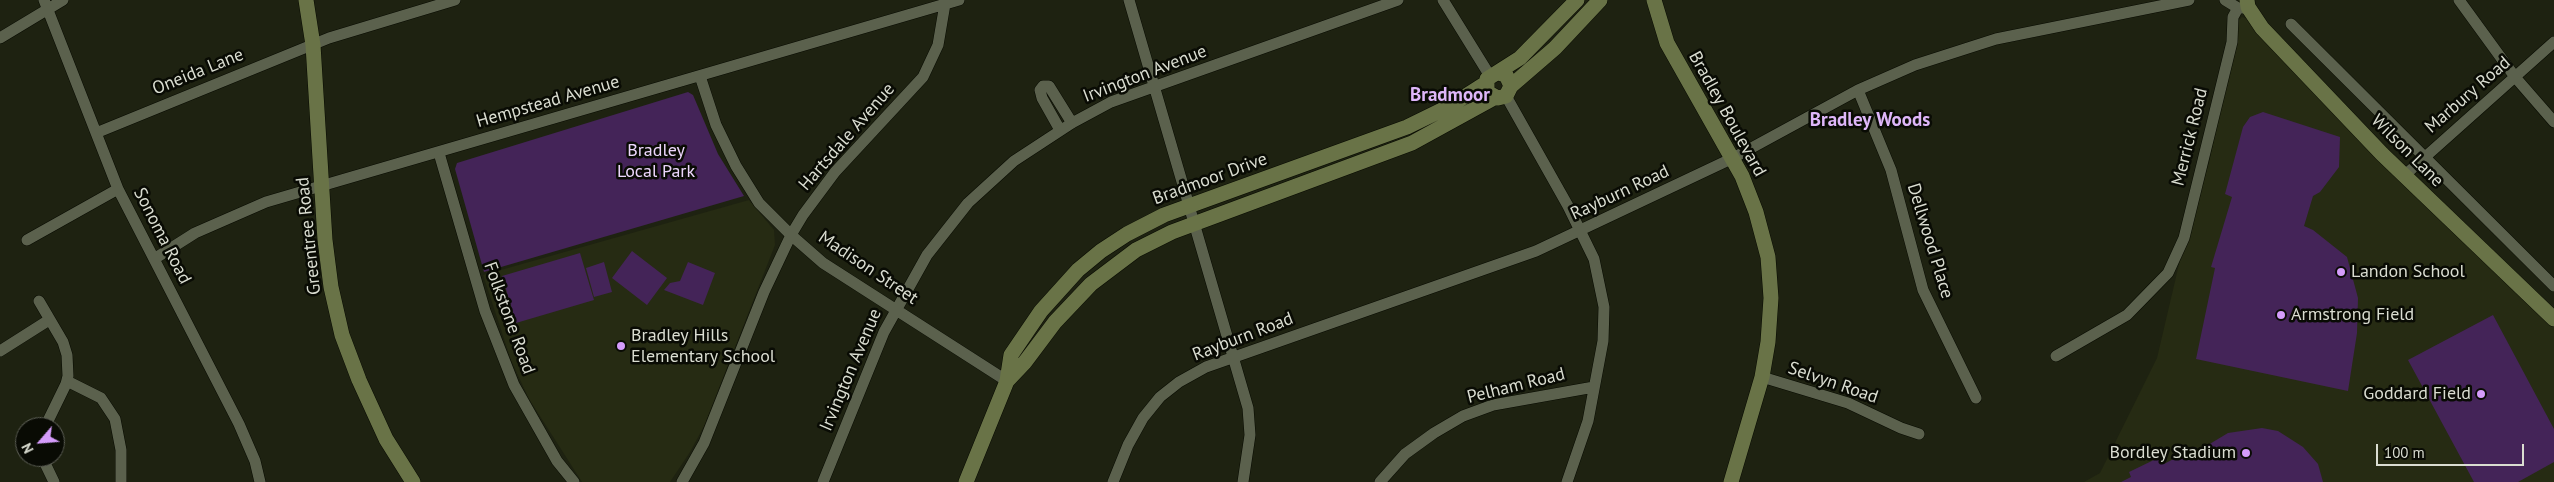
<!DOCTYPE html>
<html>
<head>
<meta charset="utf-8">
<style>
	body { margin:0 }
	#map { position:relative; width:2554px; height:482px; overflow:hidden; background:#1e2211; font-family:"PT Sans",sans-serif }
	canvas { display:block }
	.north { position:absolute; left:15px; top:417px; width:50px; height:50px; box-sizing:border-box; background:#090b04; border:1px solid #5d5f56; border-radius:50%; rotate:243deg; font-size:14px; font-weight:700; line-height:20px; text-align:center; color:#daddd1 }
	.north::after { content:''; display:block; margin:auto; width:18px; height:22px; background:#d59cfb; clip-path:polygon(50% 0,100% 100%,50% 72%,0 100%) }
	.scale { position:absolute; left:2376px; top:444px; width:148px; height:22px; box-sizing:border-box; border:2px solid #daddd1; border-top:0; padding-left:6px; font-size:15px; line-height:18px; white-space:nowrap; color:#daddd1; -webkit-text-stroke:4px #090b04; paint-order:stroke }
</style>
</head>
<body>
<div id="map">
<canvas width="2554" height="482"></canvas>
<div class="north">N</div>
<div class="scale">100 m</div>
</div>
<script>
const context = document.querySelector('canvas').getContext('2d');
context.lineJoin = 'round';
function paint(path, color) {
  context.fillStyle = color;
  context.fill(path, 'evenodd');
}
function poly(rows) {
  const path = new Path2D();
  for (const r of rows) {
    path.moveTo(r[0], r[1]);
    for (let i = 2; i < r.length; i += 2) path.lineTo(r[i], r[i + 1]);
  }
  return path;
}
function trace(path, color, width, dash) {
  context.strokeStyle = color;
  context.lineWidth = width;
  context.lineCap = dash ? 'butt' : 'round';
  context.setLineDash(dash || []);
  context.stroke(path);
}
function label(font, color, halo, rows, align = 'center') {
  context.font = font + ' "PT Sans",sans-serif';
  context.lineWidth = 5;
  context.setLineDash([]);
  context.textBaseline = 'middle';
  context.strokeStyle = halo;
  context.fillStyle = color;
  for (const [text, x, y, turn = 0] of rows) {
    context.save();
    context.translate(x, y);
    context.rotate((+turn || 0) * Math.PI / 180);
    context.textAlign = isNaN(turn) ? turn : align;
    if (halo) context.strokeText(text, 0, 0);
    context.fillText(text, 0, 0);
    context.restore();
  }
}
paint(poly([
	[2242,17,2248,19,2554,319,2554,482,2084,482,2100,473,2157,358,2184,243,2209,163,2239,20],
	[749,200,774,230,775,245,704,426,690,452,670,482,582,482,529,399,511,360,483,275]
]), '#262b13');
paint(poly([
	[688,92,693,95,718,154,744,196,484,272,455,169,457,163],
	[2263,112,2340,137,2339,167,2320,192,2313,196,2304,226,2313,230,2347,257,2358,298,2357,333,2348,391,2196,359,2215,268,2211,267,2232,197,2225,194,2243,127,2250,117],
	[632,251,667,278,647,305,612,278],
	[580,253,594,300,516,323,502,276],
	[604,262,612,292,594,297,586,268],
	[688,262,715,273,703,305,664,290,670,283,680,281],
	[2493,315,2554,429,2554,462,2518,482,2474,482,2408,360],
	[2262,428,2278,431,2303,447,2318,464,2323,482,2121,482,2131,477,2129,472,2160,457,2164,464,2196,447,2198,451,2228,433]
]), '#442458');
const street = poly([
	[44,0,118,189,239,424,255,461,260,482],
	[1129,0,1248,408,1250,435,1243,482],
	[1443,0,1490,76],
	[2225,0,2238,8,2244,8],
	[2459,0,2515,77,2554,122],
	[2291,24,2554,286],
	[0,38,63,0],
	[700,76,716,125,736,166,759,203,791,235,823,263,1007,381],
	[1858,90,1891,170,1923,290,1976,398],
	[1506,96,1568,206,1594,259,1604,307,1603,341,1588,421,1567,482],
	[1060,130,1042,98,1040,90,1043,86,1049,86,1072,123],
	[96,133,329,38,455,0],
	[439,153,485,311,514,385,557,461,574,482],
	[2405,175,2554,42],
	[27,240,118,189],
	[154,259,195,233,266,202,959,0],
	[39,301,63,342,67,355,68,376,66,384,45,427],
	[0,351,49,320],
	[2056,356,2127,315,2168,273,2184,238,2232,42,2233,17,2238,8],
	[1762,377,1848,403,1901,428,1919,434],
	[67,381,101,398,115,419,121,450,121,482],
	[42,457,54,482],
	[682,482,704,443,764,292,791,235,803,215,835,172,923,77,938,45,945,4],
	[823,482,884,332,927,255,968,203,1014,161,1072,123,1111,102,1398,0],
	[1113,482,1128,445,1143,418,1160,397,1179,382,1206,367,1536,251,1733,158,1858,90,1915,65,1996,39,2189,0],
	[1380,482,1405,454,1434,433,1463,416,1493,405,1594,387]
]);
const secondary = poly([
	[306,0,313,45,325,240,331,287,342,335,359,380,386,439,413,482],
	[1654,0,1667,43,1742,176,1756,212,1768,257,1771,298,1768,342,1762,377,1731,482],
	[2247,0,2248,7,2262,28,2382,154,2554,319],
	[1498,73,1506,75,1511,86,1506,96,1498,98,1487,92,1487,79,1520,58,1577,0],
	[1511,86,1555,48,1600,0],
	[1007,381,1025,362,1055,322,1091,284,1136,250,1172,232,1412,143,1494,98],
	[966,482,1007,381,1011,355,1041,311,1078,270,1101,251,1127,234,1164,215,1407,127,1450,106,1486,83]
]);
trace(street, '#080b01', 12);
trace(secondary, '#080b01', 16);
trace(street, '#5b614d', 11);
trace(secondary, '#697347', 15);
for (const [x, y, r, color] of [
	[2341,272,5,"#d59cfb"],
	[2281,315,5,"#d59cfb"],
	[621,346,5,"#d59cfb"],
	[2481,394,5,"#d59cfb"],
	[2246,453,5,"#d59cfb"]
]) {
  const dot = new Path2D();
  dot.arc(x, y, r, 0, 2 * Math.PI);
  context.fillStyle = color;
  context.fill(dot);
  trace(dot, '#090b04', 2);
}
label('18px', '#daddd1', '#090b04', [
	["Oneida Lane",198,72,-22],
	["Irvington Avenue",1145,74,-21],
	["Marbury Road",2468,95,-41],
	["Hempstead Avenue",548,102,-16],
	["Bradley Boulevard",1727,114,61],
	["Hartsdale Avenue",847,137,-49],
	["Merrick Road",2190,137,-76],
	["Wilson Lane",2407,151,45],
	["Bradmoor Drive",1210,179,-20],
	["Rayburn Road",1620,193,-25],
	["Sonoma Road",162,236,63],
	["Greentree Road",309,236,-96],
	["Dellwood Place",1930,241,73],
	["Madison Street",868,268,34],
	["Folkstone Road",509,318,70],
	["Rayburn Road",1243,337,-21],
	["Irvington Avenue",851,370,-67],
	["Selvyn Road",1833,383,19],
	["Pelham Road",1516,386,-14]
]);
label('18px', '#ecd6fc', '#090b04', [
	["Bradley",656,151],
	["Local Park",656,172]
]);
label('18px', '#daddd1', '#090b04', [
	["Landon School",2351,272],
	["Armstrong Field",2291,315],
	["Bradley Hills",631,336],
	["Elementary School",631,357],
	["Goddard Field",2471,394,"right"],
	["Bordley Stadium",2236,453,"right"]
], 'left');
label('bold 19px', '#deb6f9', '#090b04', [
	["Bradmoor",1450,96],
	["Bradley Woods",1870,121]
]);
</script>
</body>
</html>
